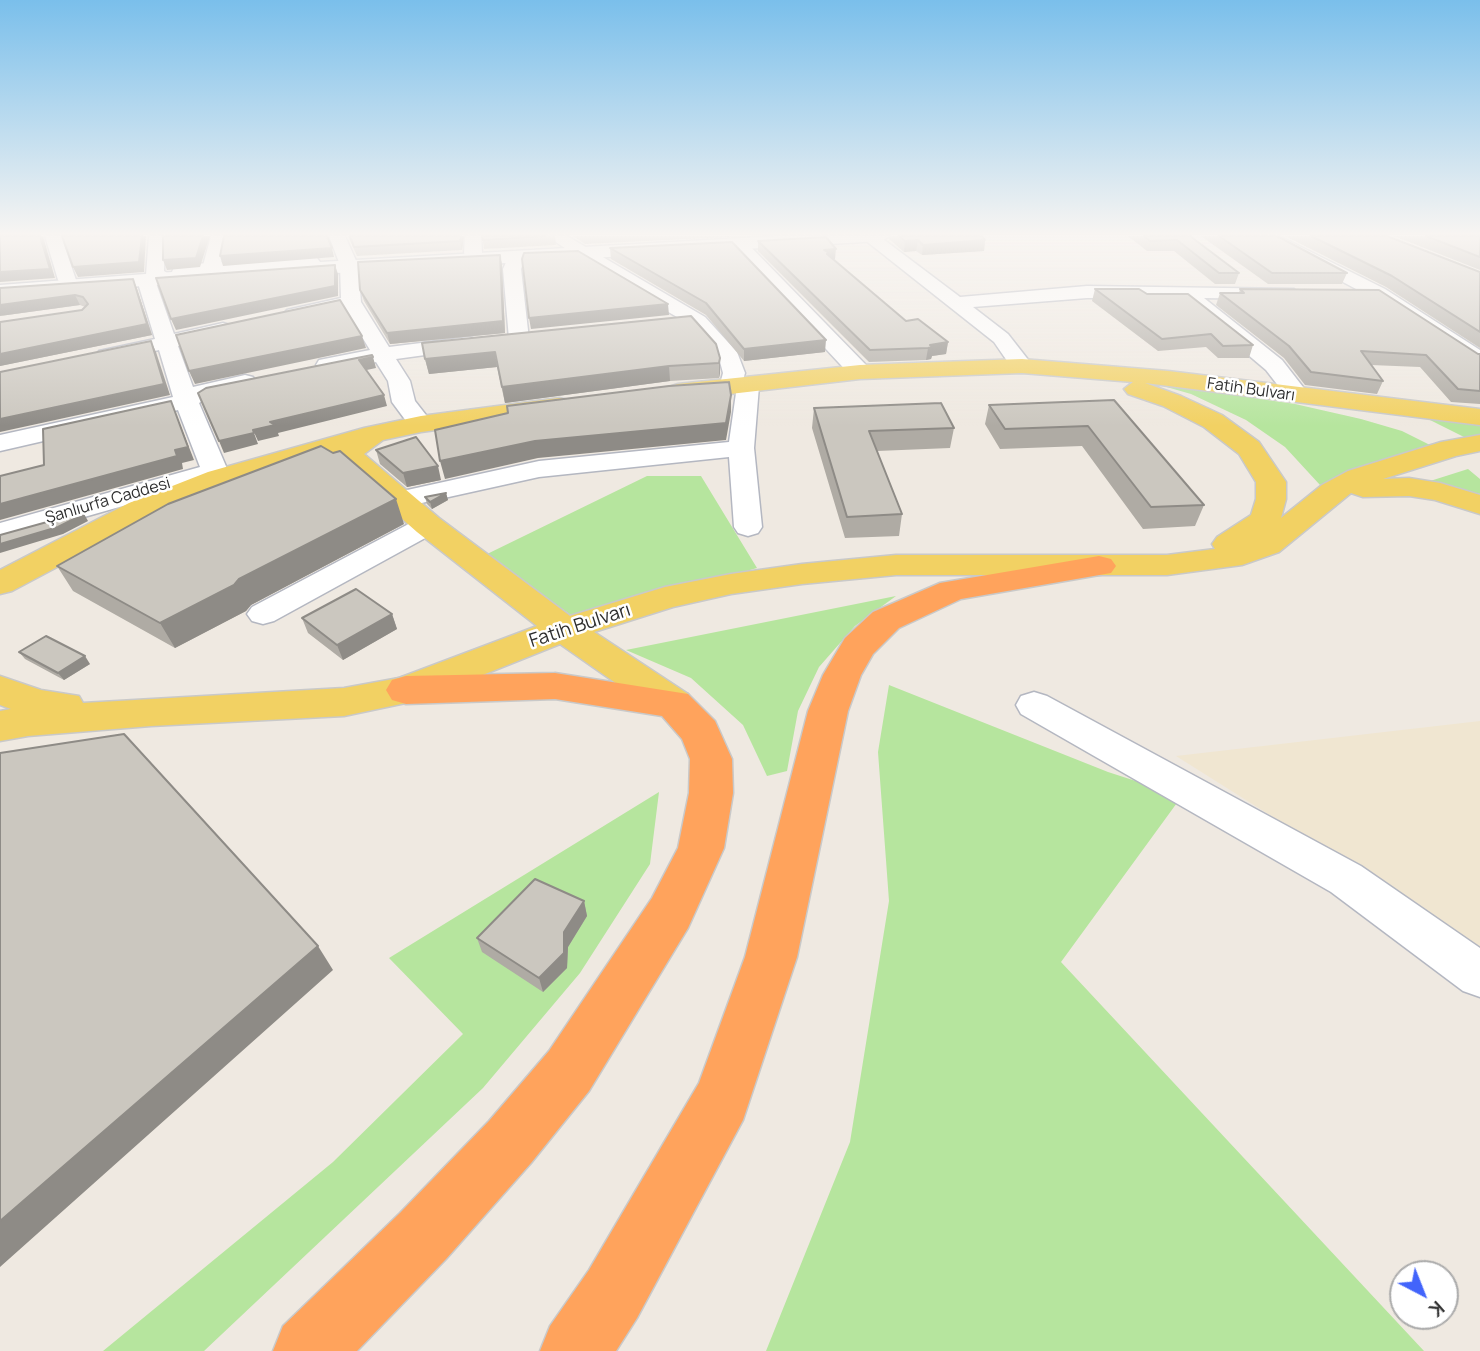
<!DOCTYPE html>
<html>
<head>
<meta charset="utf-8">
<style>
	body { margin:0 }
	#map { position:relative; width:1480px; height:1351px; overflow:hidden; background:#efe9e1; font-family:Manrope,sans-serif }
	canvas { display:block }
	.north { position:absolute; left:1389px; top:1260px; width:70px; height:70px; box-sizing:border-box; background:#fff; border:2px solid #ababab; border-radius:50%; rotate:138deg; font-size:19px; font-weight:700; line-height:28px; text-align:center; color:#2e2e2e }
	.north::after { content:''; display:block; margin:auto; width:24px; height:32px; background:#4264fb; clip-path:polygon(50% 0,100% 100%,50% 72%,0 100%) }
</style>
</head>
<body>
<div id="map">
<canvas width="1480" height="1351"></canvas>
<div class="north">K</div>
</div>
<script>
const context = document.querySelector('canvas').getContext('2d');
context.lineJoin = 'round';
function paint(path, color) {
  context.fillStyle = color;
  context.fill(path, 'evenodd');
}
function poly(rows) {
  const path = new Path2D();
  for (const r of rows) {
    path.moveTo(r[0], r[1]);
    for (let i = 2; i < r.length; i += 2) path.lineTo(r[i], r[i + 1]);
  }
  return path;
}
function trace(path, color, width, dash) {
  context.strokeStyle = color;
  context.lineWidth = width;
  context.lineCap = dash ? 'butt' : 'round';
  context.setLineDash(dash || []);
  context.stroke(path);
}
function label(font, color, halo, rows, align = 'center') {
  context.font = font + ' Manrope,sans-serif';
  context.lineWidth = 5;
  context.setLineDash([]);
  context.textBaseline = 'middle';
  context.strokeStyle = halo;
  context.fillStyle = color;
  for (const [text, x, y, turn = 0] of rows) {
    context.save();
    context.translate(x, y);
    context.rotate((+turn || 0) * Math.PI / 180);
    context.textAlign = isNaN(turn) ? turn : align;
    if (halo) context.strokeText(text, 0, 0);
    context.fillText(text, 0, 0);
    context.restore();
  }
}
paint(poly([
	[1480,721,1480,958,1354,868,1176,756]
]), '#f0e6d1');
paint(poly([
	[1156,384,1295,404,1361,419,1402,431,1430,445,1320,485,1285,447,1246,420,1191,394],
	[1426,418,1480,424,1480,440,1472,441],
	[1468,469,1480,479,1480,494,1427,482],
	[647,476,701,476,757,568,577,619,483,556],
	[896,596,855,626,819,667,798,711,787,771,767,776,743,725,691,678,626,650],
	[889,685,1108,772,1182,796,1061,962,1424,1351,766,1351,850,1142,889,901,878,752],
	[659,792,650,864,580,973,483,1088,204,1351,103,1351,333,1162,463,1034,389,958]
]), '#b6e59e');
const street = poly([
	[45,236,61,236,76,280,73,284,61,284,58,280,45,236],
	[149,236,165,236,164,271,175,278,166,283,155,280,174,334,223,323,230,325,233,329,230,333,178,346,193,387,245,375,253,377,256,382,253,387,210,396,199,403,231,478,227,484,218,486,207,482,0,541,0,523,200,467,178,410,0,451,0,435,173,397,159,350,107,362,99,361,96,356,99,351,155,339,137,280,146,275,149,236],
	[211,236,227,236,220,269,211,274,202,269,211,236],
	[329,236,345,236,358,265,361,302,389,347,469,337,476,339,479,343,476,347,469,349,396,359,410,381,415,401,433,424,430,429,421,431,412,429,392,402,388,381,376,362,327,372,319,370,316,365,319,360,370,350,345,309,294,320,284,314,287,310,341,298,340,265,329,236],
	[465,236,481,236,482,253,479,257,467,257,464,253,465,236],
	[547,236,567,236,705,317,737,352,745,373,743,380,756,381,759,386,754,448,762,527,758,533,748,536,738,533,734,527,729,457,539,477,399,508,389,506,385,500,389,494,539,461,729,442,736,393,722,393,719,388,723,373,719,358,691,325,609,278,547,236],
	[860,236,879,236,960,297,1087,286,1294,289,1296,293,1294,297,1287,299,1204,298,1282,360,1310,396,1306,401,1290,401,1266,370,1181,298,1087,298,973,307,1008,334,1033,366,1030,371,1014,371,994,342,860,236],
	[1257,236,1279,236,1385,289,1480,350,1480,365,1472,364,1371,297,1257,236],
	[738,239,744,240,868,367,871,372,868,377,852,377,732,248,730,244,732,240,738,239],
	[516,252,525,257,521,269,529,339,526,343,519,345,512,343,509,339,503,269,510,253,516,252],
	[428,516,438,519,442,525,438,531,274,621,263,624,252,621,247,614,252,607,418,519,428,516],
	[1034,692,1047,696,1361,866,1480,948,1480,997,1463,991,1331,892,1021,714,1016,705,1021,696,1034,692]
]);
const secondary = poly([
	[777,236,890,236,881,241,285,276,275,270,217,274,214,279,207,281,0,297,0,285,172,272,174,267,181,265,310,256,317,258,320,262,777,236]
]);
const primary = poly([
	[1022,359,1168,371,1480,409,1480,425,1145,383,1181,396,1222,415,1259,442,1286,482,1286,499,1281,518,1322,485,1348,471,1441,442,1480,435,1480,451,1456,456,1383,479,1409,478,1440,483,1480,495,1480,514,1435,500,1409,496,1363,497,1351,493,1279,552,1242,565,1167,575,896,575,802,584,731,594,673,607,594,632,688,694,694,704,688,714,674,718,660,714,560,644,420,700,344,716,151,726,28,736,0,741,0,711,11,709,0,705,0,676,41,690,79,696,83,703,344,688,399,678,537,626,417,532,341,465,336,454,228,484,151,517,12,591,0,594,0,570,129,503,208,472,364,428,421,416,559,398,568,400,572,406,568,412,421,432,383,440,364,454,439,518,570,616,665,587,731,574,802,564,896,555,1167,555,1215,549,1212,544,1217,537,1251,515,1256,499,1256,482,1239,454,1204,427,1163,406,1128,394,1124,389,1133,382,1022,373,860,379,678,400,669,397,665,392,669,387,678,384,860,365,1022,359]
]);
const highway = poly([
	[1099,556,1111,559,1116,566,1111,573,961,599,899,628,873,654,861,675,848,711,797,957,743,1120,637,1318,616,1351,540,1351,550,1326,589,1270,699,1083,745,957,808,711,823,675,845,638,873,612,940,583,1099,556],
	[555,673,688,694,715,721,732,759,733,793,724,848,688,928,589,1091,531,1163,446,1259,357,1351,273,1351,283,1326,400,1213,489,1121,549,1051,652,898,678,848,689,793,690,759,682,739,662,716,555,699,406,704,392,700,386,690,392,680,406,676,555,673]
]);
trace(street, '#b4b7c1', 3);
trace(secondary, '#b4b7c1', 3);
trace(primary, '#c9c9c9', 3);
trace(highway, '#c9c9c9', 3);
paint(street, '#fff');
paint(secondary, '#fff');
paint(primary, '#f2d163');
paint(highway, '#ffa35c');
paint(poly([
	[348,236,464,236,462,250,357,256],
	[482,236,555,236,556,245,484,249],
	[573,236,746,236,585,244],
	[890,236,982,236,985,240,984,251,922,255,916,251,904,252,889,239],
	[1128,236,1190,236,1239,273,1235,284,1215,284,1174,251,1147,251],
	[1201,236,1277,236,1347,273,1342,284,1268,284],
	[1285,236,1387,236,1480,272,1480,348,1386,287],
	[1394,236,1480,236,1480,270],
	[758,241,835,259,833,259,906,321,948,342,946,354,932,356,931,359,926,360,869,362,758,251],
	[610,248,825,352,744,361,706,315,611,259],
	[500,255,502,265,505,333,390,344,364,301,360,290],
	[133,279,137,289,152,335,0,366,0,322,82,310,85,307,80,305,0,316],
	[1095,289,1147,294,1253,345,1249,358,1218,358,1206,347,1158,351,1092,301],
	[1240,289,1480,354,1480,404,1451,402,1420,367,1371,365,1383,381,1377,394,1305,385,1284,358,1216,305,1220,293,1239,293],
	[720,358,720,373,719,378,670,381,505,403,497,367,429,374,425,359],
	[1114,400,1204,505,1195,526,1143,529,1082,446,1000,449,985,424,989,405],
	[814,408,954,428,950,448,877,451,902,514,899,536,845,538,812,428],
	[376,450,441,480,407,487,380,464],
	[446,493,448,500,432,509,427,504,425,497],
	[404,524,251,605,246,611,175,648,73,591,57,566],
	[392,614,397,629,343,660,308,633,302,618],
	[19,652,90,664,64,680,25,659],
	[584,901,587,916,568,947,567,968,543,992,482,952,477,938]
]), '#afaba4');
paint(poly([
	[40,236,43,236,55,278,0,282,0,272],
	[142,236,146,236,144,272,78,277,73,267],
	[203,236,210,236,200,267,167,270,163,260],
	[461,236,464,236,462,250,460,241],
	[918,240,916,251,904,252,905,241],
	[985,240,984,251,922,255,923,245],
	[332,248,334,257,223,266,220,256],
	[836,249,835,259,829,259,824,250],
	[500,255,502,265,505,333,390,344,387,333],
	[335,265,338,274,338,296,176,330,171,319],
	[133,279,137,289,152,335,0,366,0,354,147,324],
	[75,295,80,305,0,316,0,305],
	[668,304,669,315,531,329,529,318],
	[362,336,366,348,195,384,189,371],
	[826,340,825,352,744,361,744,349],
	[151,341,156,352,170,395,0,432,0,419],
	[948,342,946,354,932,356,931,359,926,360,928,348,930,345],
	[495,352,497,367,429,374,425,359],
	[373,357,376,368,362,371,359,360],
	[720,358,720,373,719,378,719,363],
	[669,366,670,381,505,403,502,387],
	[384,395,387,406,278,433,279,436,258,441,253,430,270,422],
	[731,395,731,412,726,440,538,458,445,479,440,461],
	[171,401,194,460,182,463,183,469,0,520,0,504,175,450],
	[254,433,258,444,224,453,219,441],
	[438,466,441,480,407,487,403,473],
	[446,493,448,500,432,509,430,502],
	[396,499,404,524,251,605,246,611,175,648,160,623,239,579],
	[83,512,88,521,63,534,0,553,0,544],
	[392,614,397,629,343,660,337,645],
	[85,656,90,664,64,680,58,673],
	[584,901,587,916,568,947,567,968,543,992,539,978,564,932],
	[318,946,333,970,0,1267,0,1221]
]), '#8e8b86');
const building = poly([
	[0,236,40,236,50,269,0,272,0,236],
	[62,236,142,236,139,262,73,267,62,236],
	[163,236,203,236,196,258,163,260,163,236],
	[224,236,327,236,332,248,220,256,224,236],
	[350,236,461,236,460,241,354,247,350,236],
	[482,236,545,236,483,240,482,236],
	[899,236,982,236,985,240,923,245,918,240,905,241,899,236],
	[1144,236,1190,236,1239,273,1219,273,1177,240,1150,241,1144,236],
	[1219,236,1277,236,1347,273,1272,273,1219,236],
	[1311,236,1387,236,1480,272,1480,332,1392,276,1311,236],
	[1426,236,1480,236,1480,257,1426,236],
	[826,237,836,249,824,250,829,253,827,254,906,321,918,319,948,342,930,345,933,347,928,348,870,350,758,241,826,237],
	[732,242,826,340,744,349,706,303,610,248,732,242],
	[578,251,668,304,529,318,522,259,524,253,578,251],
	[500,255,503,321,387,333,360,290,358,262,500,255],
	[335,265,335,286,171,319,156,278,335,265],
	[133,279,147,324,0,354,0,322,82,310,88,304,83,297,75,295,0,305,0,288,133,279],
	[1095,289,1139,289,1147,294,1188,294,1253,345,1223,346,1211,334,1162,339,1095,289],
	[1240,289,1379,290,1478,354,1480,354,1480,391,1458,389,1426,355,1361,351,1383,381,1311,372,1289,346,1220,293,1244,293,1240,289],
	[340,300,362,336,189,371,176,335,340,300],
	[691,316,716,344,720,358,719,363,669,366,502,387,495,352,425,359,422,343,691,316],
	[151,341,164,384,0,419,0,372,151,341],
	[372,355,373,357,359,360,384,395,270,422,275,425,253,430,254,433,219,441,198,393,206,388,372,355],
	[729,382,731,395,726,423,535,441,440,461,435,430,508,413,507,406,669,386,729,382],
	[1114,400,1204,505,1151,507,1088,426,1005,429,989,405,1114,400],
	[171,401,188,447,175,450,177,456,0,504,0,476,44,465,43,429,171,401],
	[941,403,954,428,869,431,902,514,847,517,814,408,941,403],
	[416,437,438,466,403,473,376,450,416,437],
	[321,446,333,453,340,451,396,499,239,579,234,585,160,623,57,566,168,504,321,446],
	[446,493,430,502,425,497,446,493],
	[83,512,84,514,58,527,0,544,0,535,83,512],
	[356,589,392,614,337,645,302,618,356,589],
	[46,636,85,656,58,673,19,652,46,636],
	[124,734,318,946,0,1221,0,753,124,734],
	[535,879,584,901,564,932,564,953,539,978,477,938,535,879]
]);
paint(building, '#cbc7bf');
trace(building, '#8e8b86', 2);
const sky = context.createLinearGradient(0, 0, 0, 426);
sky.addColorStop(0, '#7abfeb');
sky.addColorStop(0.55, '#f8f5f2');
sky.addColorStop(1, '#f8f5f200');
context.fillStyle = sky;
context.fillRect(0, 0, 1480, 426);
label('16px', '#2e2e2e', '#fff', [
	["Fatih Bulvarı",1251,390,8],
	["Şanlıurfa Caddesi",108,501,-16]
]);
label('19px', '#2e2e2e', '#fff', [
	["Fatih Bulvarı",580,626,-18]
]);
</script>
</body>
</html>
